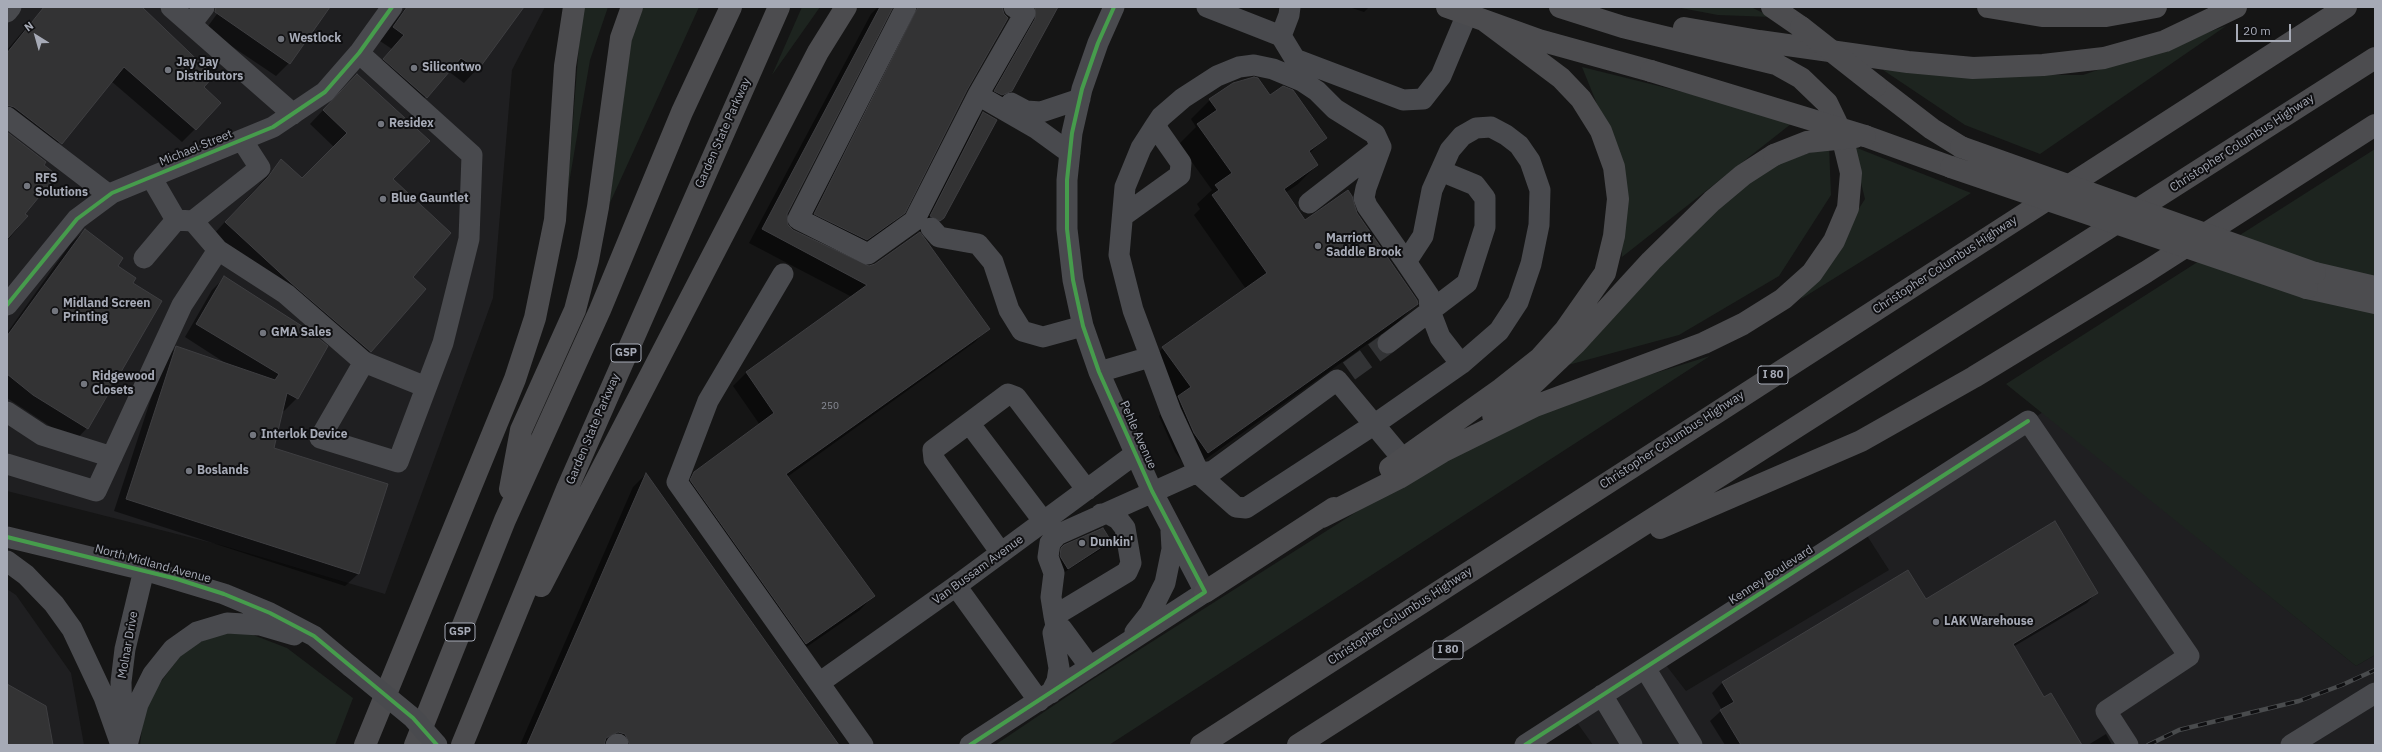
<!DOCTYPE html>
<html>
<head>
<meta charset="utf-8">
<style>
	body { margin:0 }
	#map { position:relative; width:2382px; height:752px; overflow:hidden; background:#151515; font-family:"IBM Plex Sans",sans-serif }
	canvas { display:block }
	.frame { position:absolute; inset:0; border:8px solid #a6aab6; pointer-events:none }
	.north { position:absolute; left:16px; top:16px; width:40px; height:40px; -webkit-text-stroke:3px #0f0f11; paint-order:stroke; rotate:323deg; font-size:11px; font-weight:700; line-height:16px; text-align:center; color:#a6aab6 }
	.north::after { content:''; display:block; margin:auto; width:14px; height:18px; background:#a6aab6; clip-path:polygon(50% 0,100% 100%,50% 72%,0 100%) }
	.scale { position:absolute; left:2236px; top:24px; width:55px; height:18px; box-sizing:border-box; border:2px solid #a6aab6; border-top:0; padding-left:5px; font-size:12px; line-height:14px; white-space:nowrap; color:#a6aab6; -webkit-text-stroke:3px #0f0f11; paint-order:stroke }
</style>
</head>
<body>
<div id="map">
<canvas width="2382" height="752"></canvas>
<div class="frame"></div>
<div class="north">N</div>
<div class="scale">20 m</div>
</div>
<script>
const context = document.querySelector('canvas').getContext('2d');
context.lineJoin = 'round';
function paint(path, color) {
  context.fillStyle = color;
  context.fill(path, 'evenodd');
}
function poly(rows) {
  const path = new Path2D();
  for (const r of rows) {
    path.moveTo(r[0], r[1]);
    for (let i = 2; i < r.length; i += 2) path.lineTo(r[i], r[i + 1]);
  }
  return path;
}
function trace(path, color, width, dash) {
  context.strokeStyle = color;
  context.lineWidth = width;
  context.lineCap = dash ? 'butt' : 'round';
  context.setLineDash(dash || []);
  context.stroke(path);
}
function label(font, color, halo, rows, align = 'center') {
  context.font = font + ' "IBM Plex Sans",sans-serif';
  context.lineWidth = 4;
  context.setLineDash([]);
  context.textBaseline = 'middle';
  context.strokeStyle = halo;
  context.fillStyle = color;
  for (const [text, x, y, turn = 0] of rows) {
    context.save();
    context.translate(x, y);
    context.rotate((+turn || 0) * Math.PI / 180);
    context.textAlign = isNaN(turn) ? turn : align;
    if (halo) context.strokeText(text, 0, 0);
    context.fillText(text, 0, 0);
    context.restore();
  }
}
paint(poly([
	[7,7,545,7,512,70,493,298,385,594,224,546,7,491],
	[2043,412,2356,666,2375,655,2375,745,1593,745,1573,717,1659,656,1686,691,1889,570,1864,531],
	[7,589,16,595,71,673,84,745,7,745]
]), '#1f1f21');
paint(poly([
	[582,7,608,7,590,60,567,195],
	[639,7,699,7,609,205,633,25],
	[802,7,820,7,772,75],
	[1676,7,1751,7,1771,17,1718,15],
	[2226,26,2040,154,1965,125,1883,70,1970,75,2083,75],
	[1582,67,1796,120,1622,257,1622,166],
	[1829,146,1831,195,1779,276,1679,335,1568,365,1614,308,1757,171],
	[1852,146,1971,193,1801,299,1865,199],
	[2375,149,2375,655,2356,666,2006,384],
	[1710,356,1109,745,995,745,1087,683,1383,495,1543,408],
	[235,628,287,648,353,698,335,745,140,745,145,703,187,647]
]), '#1d241f');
paint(poly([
	[47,7,140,7,203,87,195,129,182,142,111,81,47,156,7,126,7,50,29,24],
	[222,7,328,7,289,63,276,76,206,29],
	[406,7,514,7,477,69,464,83,448,71,413,111,371,73,392,49,380,41],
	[878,7,1057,7,1012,91,998,105,982,104,1024,27,1006,9,1001,9,1007,18,966,89,904,212,890,226,853,253,801,227,898,10,892,8,786,213,785,220,792,231,988,328,975,342,787,477,873,596,860,610,792,657,681,486,694,472,760,425,733,386,746,373,852,297,749,243,871,14],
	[1349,7,1369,7,1364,12],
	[1258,79,1270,97,1325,138,1309,154,1317,165,1298,184,1285,193,1305,221,1356,213,1416,304,1397,323,1189,471,1175,452,1159,416,1171,404,1144,366,1163,348,1246,289,1194,215,1200,209,1197,204,1212,190,1179,144,1196,127,1191,119,1210,100,1233,83,1242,80],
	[343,89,392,179,370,351,357,365,212,236,281,161,302,179,334,147,310,124],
	[983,113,940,220,926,233,917,230,970,126],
	[7,133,24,214,27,217,7,241],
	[85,230,131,283,87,428,74,442,7,398,7,333,71,243],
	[225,277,297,398,284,411,282,410,273,449,358,574,345,586,114,511,164,359,177,347,230,366,185,337,212,290],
	[646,474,838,745,520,745,633,487],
	[1110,541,1103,548,1060,575,1058,553,1065,546],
	[1908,571,1925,601,2097,592,2087,603,2013,647,2044,698,2081,745,1725,745,1710,721,1722,710,1712,693,1722,683],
	[2106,734,2112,745,2088,745]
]), '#0007');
const building = poly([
	[44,7,142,7,214,76,204,87,221,103,196,130,124,67,62,144,14,107,7,105,7,53,44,7],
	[216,7,330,7,290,64,215,12,216,7],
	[407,7,524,7,478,70,461,58,427,98,383,59,404,35,393,27,407,7],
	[880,7,893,7,787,214,788,225,793,230,869,266,875,264,920,232,990,329,786,474,875,596,806,644,690,480,694,472,774,413,746,372,867,285,762,229,880,7],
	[918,7,1002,7,1004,14,1008,18,967,90,905,213,867,240,814,214,918,7],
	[1035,7,1058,7,1012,91,1002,95,994,91,1035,19,1035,7],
	[357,74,430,141,393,179,451,233,413,277,426,289,371,352,290,282,225,222,268,177,281,159,302,178,347,133,323,110,357,74],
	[1254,77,1258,78,1270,95,1283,86,1293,90,1327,138,1309,151,1318,165,1284,189,1305,220,1348,190,1352,196,1357,213,1417,300,1418,304,1208,453,1194,433,1178,396,1191,387,1162,347,1267,273,1212,195,1219,190,1215,185,1232,173,1197,124,1217,110,1209,99,1233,83,1254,77],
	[983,112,997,120,944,218,940,221,930,216,983,112],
	[7,132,46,162,44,165,57,175,25,214,28,216,7,239,7,132],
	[85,229,123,258,118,266,136,278,133,283,162,301,88,429,33,395,7,374,7,336,85,229],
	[224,276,308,330,328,346,298,399,287,393,274,448,388,484,359,574,126,499,176,346,275,380,279,374,196,324,224,276],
	[646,473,839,745,630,745,625,734,618,732,606,738,604,745,527,745,646,473],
	[2055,521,2098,593,2013,644,2044,697,2051,693,2082,745,1741,745,1720,710,1734,702,1722,682,1908,570,1926,599,2055,521],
	[1103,528,1111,541,1068,569,1060,556,1061,548,1064,545,1103,528],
	[7,684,46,706,53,745,7,745,7,684]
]);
paint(building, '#333334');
trace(building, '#3e3e41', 1);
trace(poly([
	[1349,371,1388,343]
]), '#323335', 21, [21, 10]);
trace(poly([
	[171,7,293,114],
	[906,7,798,219,868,254,914,221,978,95,1025,13,1014,7],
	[1207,7,1281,36,1295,59,1403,100,1423,99,1441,76,1467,14],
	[7,12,11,7],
	[191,24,204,7],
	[1281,36,1289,15,1290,7],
	[978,95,1037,129,1070,153],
	[1011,103,1026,111,1041,112,1080,99],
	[7,117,109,195],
	[151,177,176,220],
	[1309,203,1381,147],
	[1123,216,1180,175,1181,163,1155,126],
	[931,228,939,237,978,244,993,262,1009,310,1022,331,1043,337,1083,326],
	[218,250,286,294,364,362,320,438,398,462,443,343,469,239,472,155,359,53],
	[144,258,176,220,193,221],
	[1406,262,1367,206,1364,198,1366,188,1381,147,1375,134,1335,109,1317,91,1302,81,1273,69,1254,65,1239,67,1217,76,1183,98,1161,117,1155,126,1141,148,1125,187,1119,255,1133,310,1171,412,1200,475,1236,507,1246,508,1375,424,1461,364,1499,331,1518,302,1531,264,1539,225,1540,190,1530,161,1519,145,1506,135,1491,127,1476,128,1462,136,1450,150,1432,190,1423,236,1406,262,1429,296,1430,311,1440,337,1461,364],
	[783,274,708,401,677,482,863,745],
	[7,305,77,219,112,193,273,127,325,92,359,53,392,7],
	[1388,343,1467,283,1485,227,1485,198,1475,185,1441,171],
	[364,362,426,387],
	[1099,372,1150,357],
	[7,412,42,435,112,457],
	[969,423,1044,522],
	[7,464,96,491,182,305,218,250,193,221,260,168,242,140],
	[7,537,144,570,224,594,270,613,314,636,351,667],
	[1001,553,934,459,933,450,1008,394,1016,397,1087,490],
	[7,561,26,575,54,604,72,629,104,697,121,745],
	[956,586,1039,701],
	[1054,616,1051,597,1054,573,1048,557,1050,543,1057,535,1191,475,1213,471,1337,380,1412,470],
	[1056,626,1062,629,1090,667],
	[1135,632,1150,613,1165,583,1172,549,1171,531],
	[1645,668,1692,745],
	[819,683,956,586,1135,454],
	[1051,693,1057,681,1059,668,1053,633,1056,626,1054,616,1127,572,1131,563,1125,528,1118,519,1109,514,1101,514],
	[1602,695,1632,745],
	[122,728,121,682,125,649,144,570],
	[127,745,138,704,153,674,173,649,197,632,227,623,260,625,294,635],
	[616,745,618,744],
	[970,745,1205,592,1152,491,1099,372,1083,326,1073,280,1067,229,1067,180,1072,133,1082,89,1098,43,1114,7],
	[1525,745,2028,421,2189,656,2106,711,2128,745],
	[2291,745,2375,693]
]), '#494a4e', 21);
trace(poly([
	[1447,7,1539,40,1651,71],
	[1772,7,1801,27],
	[1988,7,2042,16,2106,16,2156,7],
	[1684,28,1759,41,1908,62,1973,68,2043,65,2104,58,2165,41,2236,7],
	[1876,86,1932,129,1961,147],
	[1865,136,1951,167],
	[2315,273,2375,287],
	[2307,288,2375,303],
	[1493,415,1533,384,1575,344,1651,261,1712,201,1743,175,1774,155],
	[1390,468,1501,389,1539,359,1565,330,1605,273,1614,236,1618,199,1614,167,1601,131,1581,99,1561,78,1485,21],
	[510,489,521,430,575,310,588,260,598,207,621,38,632,7],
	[1322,517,1399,478,1442,452,1535,406,1704,343,1743,324,1783,299,1812,273,1834,241,1848,208,1851,173,1841,132,1827,103,1801,78,1776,64,1623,27,1560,7],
	[1660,528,1861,441,1974,377,2146,272,2375,125],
	[541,586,818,52,846,7],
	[1205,592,1334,508],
	[365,745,515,379,535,318,555,220,565,66,574,7],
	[415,745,505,520,600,310,682,112,731,7],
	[462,745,567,489,779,7],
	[1201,745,2346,7],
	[1298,745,2375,58]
]), '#4c4c4f', 22);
const rail = poly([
	[2148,745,2179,730,2299,701,2342,685,2375,670]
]);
trace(rail, '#494b4d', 4.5);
trace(rail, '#0f0f11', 3, [9]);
trace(poly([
	[351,667,413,718,437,745]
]), '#494a4e', 21);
trace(poly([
	[1801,27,1876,86],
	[1651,71,1865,136],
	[1961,147,2315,273],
	[1774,155,1807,142,1855,137],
	[1951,167,2307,288]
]), '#4c4c4f', 22);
trace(poly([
	[7,305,77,219,112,193,273,127,325,92,359,53,392,7],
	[7,537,177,579,224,594,270,613,314,636,413,718,437,745],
	[970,745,1205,592,1152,491,1099,372,1083,326,1073,280,1067,229,1067,180,1072,133,1082,89,1098,43,1114,7],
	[1525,745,2028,421]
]), '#469c4c', 4);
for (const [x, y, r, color] of [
	[281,39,4,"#73767e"],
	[414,68,4,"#73767e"],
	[168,70,4,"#73767e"],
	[381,124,4,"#73767e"],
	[27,186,4,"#73767e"],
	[383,199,4,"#73767e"],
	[1318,246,4,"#73767e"],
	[55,311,4,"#73767e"],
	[263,333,4,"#73767e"],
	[84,384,4,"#73767e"],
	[253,435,4,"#73767e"],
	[189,471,4,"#73767e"],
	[1082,543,4,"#73767e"],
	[1936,622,4,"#73767e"]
]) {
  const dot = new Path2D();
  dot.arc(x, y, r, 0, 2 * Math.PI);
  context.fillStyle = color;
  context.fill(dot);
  trace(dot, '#0f0f11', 1.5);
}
label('10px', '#898c96', null, [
	["250",830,406]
]);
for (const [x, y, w] of [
	[626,353,30],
	[1773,375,30],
	[460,632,30],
	[1448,650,30]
]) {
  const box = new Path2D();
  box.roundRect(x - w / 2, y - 9, w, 18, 3);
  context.fillStyle = '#0f0f11';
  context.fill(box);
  trace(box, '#a6aab6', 1);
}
label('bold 11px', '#a6aab6', null, [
	["GSP",626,353],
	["I 80",1773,375],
	["GSP",460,632],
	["I 80",1448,650]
]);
label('bold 12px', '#a6aab6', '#0f0f11', [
	["Westlock",289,39],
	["Jay Jay",176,63],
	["Distributors",176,77],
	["Silicontwo",422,68],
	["Residex",389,124],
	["RFS",35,179],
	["Solutions",35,193],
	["Blue Gauntlet",391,199],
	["Marriott",1326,239],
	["Saddle Brook",1326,253],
	["Midland Screen",63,304],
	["Printing",63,318],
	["GMA Sales",271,333],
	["Ridgewood",92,377],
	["Closets",92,391],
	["Interlok Device",261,435],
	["Boslands",197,471],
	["Dunkin'",1090,543],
	["LAK Warehouse",1944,622]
], 'left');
label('12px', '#a6aab6', '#0f0f11', [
	["Garden State Parkway",723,133,-66],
	["Christopher Columbus Highway",2242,143,-33],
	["Michael Street",196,148,-22],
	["Christopher Columbus Highway",1945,265,-33],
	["Garden State Parkway",593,429,-67],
	["Pehle Avenue",1138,435,66],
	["Christopher Columbus Highway",1672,440,-33],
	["North Midland Avenue",153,564,15],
	["Van Bussam Avenue",978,570,-36],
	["Kenney Boulevard",1771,575,-33],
	["Christopher Columbus Highway",1400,616,-33],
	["Molnar Drive",128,645,-80]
]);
</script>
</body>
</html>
